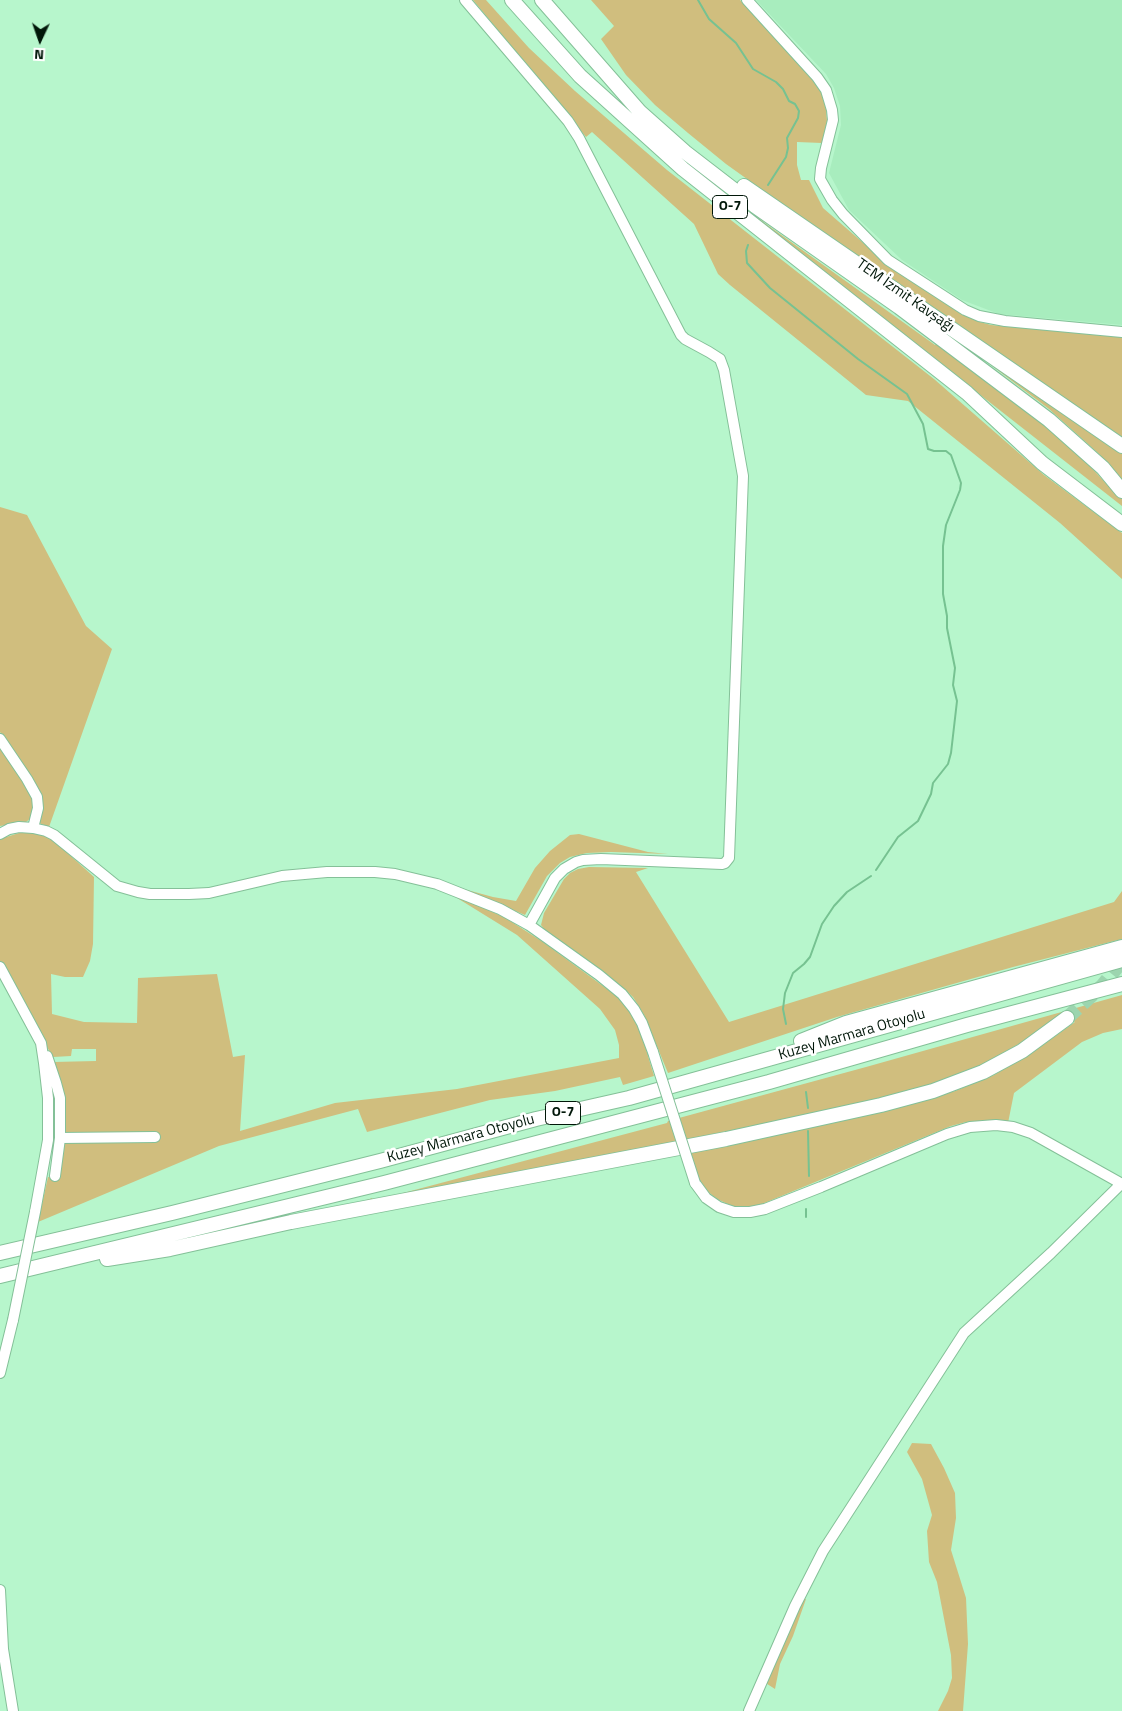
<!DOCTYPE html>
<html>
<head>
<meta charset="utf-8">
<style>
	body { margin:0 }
	#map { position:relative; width:1122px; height:1711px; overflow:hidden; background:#b7f6cc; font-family:"Titillium Web",sans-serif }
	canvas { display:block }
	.north { position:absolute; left:15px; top:15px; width:50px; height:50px; -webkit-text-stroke:4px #fff; paint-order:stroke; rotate:183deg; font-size:14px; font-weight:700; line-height:20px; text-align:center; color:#011709 }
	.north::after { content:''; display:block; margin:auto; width:18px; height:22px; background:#011709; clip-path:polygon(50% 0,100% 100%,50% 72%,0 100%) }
</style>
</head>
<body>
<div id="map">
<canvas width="1122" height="1711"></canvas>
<div class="north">N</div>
</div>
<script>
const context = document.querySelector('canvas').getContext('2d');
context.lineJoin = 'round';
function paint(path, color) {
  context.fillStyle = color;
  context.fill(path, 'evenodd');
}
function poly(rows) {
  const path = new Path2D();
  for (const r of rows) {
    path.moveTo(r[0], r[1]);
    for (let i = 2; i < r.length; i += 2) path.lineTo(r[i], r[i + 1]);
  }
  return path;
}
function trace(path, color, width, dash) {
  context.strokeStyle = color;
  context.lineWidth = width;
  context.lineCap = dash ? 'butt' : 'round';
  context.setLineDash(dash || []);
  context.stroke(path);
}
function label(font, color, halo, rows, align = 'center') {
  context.font = font + ' "Titillium Web",sans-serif';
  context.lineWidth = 5;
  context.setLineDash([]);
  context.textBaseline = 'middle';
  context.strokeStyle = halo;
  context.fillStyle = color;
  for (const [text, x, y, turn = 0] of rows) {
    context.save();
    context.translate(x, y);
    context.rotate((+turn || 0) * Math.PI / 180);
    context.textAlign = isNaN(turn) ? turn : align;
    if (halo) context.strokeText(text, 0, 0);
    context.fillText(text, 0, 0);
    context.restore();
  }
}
paint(poly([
	[756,0,1122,0,1122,325,999,314,962,300,902,260,849,210,829,173,841,125,840,106,834,88,826,74]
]), '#a8edbe');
paint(poly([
	[473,0,486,0,529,48,575,91,667,170,934,379,1044,475,1122,533,1122,579,1060,523,908,401,866,395,730,285,718,274,694,224,592,132,586,137],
	[591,0,740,0,818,86,823,96,826,109,827,121,822,143,797,142,797,165,801,180,809,180,823,208,891,267,958,312,980,322,991,325,1122,337,1122,437,803,219,726,164,688,133,655,105,626,75,601,39,614,26],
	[617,100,676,154,766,224,935,345,937,343,1048,426,1072,447,1118,496,1122,493,1122,506,673,154],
	[955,338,1122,454,1122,480,1099,454,1049,409],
	[0,507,27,515,86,626,112,649,49,827,39,823,25,769,0,732],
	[0,745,24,780,33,798,34,808,31,818,26,822,0,826],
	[19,833,31,833,42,835,52,839,94,877,93,944,90,961,83,977,65,977,51,974,52,1014,84,1022,137,1023,138,978,217,974,233,1057,245,1055,240,1131,335,1103,457,1089,619,1058,619,1045,615,1030,600,1009,517,935,449,893,504,917,543,942,618,997,635,1019,643,1039,654,1076,623,1085,620,1077,555,1091,490,1100,367,1132,358,1109,219,1146,38,1222,48,1177,57,1178,65,1135,64,1099,53,1062,96,1061,96,1049,72,1049,71,1056,53,1057,31,1020,0,961,0,839],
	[579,834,648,852,668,854,611,852,587,853,570,857,560,863,547,876,525,915,460,888,493,897,516,901,535,868,550,851,570,835],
	[589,867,648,868,636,872,729,1022,1114,902,1122,891,1122,939,1013,967,837,1017,668,1073,644,1015,633,997,623,988,545,930,541,925,544,913,564,879,570,873,578,869],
	[1122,995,1122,1029,1103,1033,1082,1042,1014,1093,1008,1123,991,1120,966,1122,951,1126,762,1204,747,1207,732,1206,717,1199,707,1191,697,1176,691,1152,908,1105,955,1091,994,1075,1040,1047,1075,1022,1061,1015,1026,1040,972,1070,941,1082,853,1105,602,1157,364,1203,364,1201,372,1198,373,1201,667,1123,668,1121,866,1067],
	[912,1443,931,1444,944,1468,955,1493,956,1518,951,1550,966,1598,968,1644,963,1711,938,1711,948,1691,952,1678,951,1655,937,1582,929,1562,927,1531,932,1515,922,1479,907,1452],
	[803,1598,806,1599,793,1636,780,1664,775,1689,764,1682]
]), '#d0be7e');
trace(poly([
	[698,0,709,19,736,43,753,69,776,82,783,89,789,101,795,104,799,111,798,118,787,138,788,148,786,157,768,185],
	[748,245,746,251,747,263,770,288,858,359,907,394,923,424,928,449,934,451,946,451,951,455,961,483,960,490,946,525,943,546,943,594,947,616,947,628,955,668,953,685,957,701,951,753,948,764,933,783,931,794,918,821,898,837,876,870],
	[786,1024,783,1009,785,993,793,973,804,964,810,957,822,924,834,906,847,892,871,876],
	[806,1092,808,1108],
	[808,1131,809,1176],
	[806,1217,806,1209]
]), '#76c291', 2);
trace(poly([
	[1067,1018,1102,986,1122,961]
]), '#9cd5af', 14, [14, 7]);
const minor = poly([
	[465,0,568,121,579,138,681,335,685,339,709,352,720,359,724,370,743,476,729,858,725,863,722,864,601,859,583,860,576,862,564,869,555,878,529,925],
	[747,0,817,77,826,90,832,110,833,120,821,168,820,179,832,200,843,214,888,260,965,310,979,316,1005,321,1122,332],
	[0,739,27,779,37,797,38,808,33,828],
	[0,834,9,829,19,827,33,828,46,831,54,835,117,886,138,892,150,894,189,894,209,893,282,876,327,872,375,872,395,874,437,884,500,909,529,925,599,975,622,994,634,1009,642,1023,653,1052],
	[0,967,41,1043,44,1063,48,1098,48,1140,35,1212],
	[47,1056,56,1083,60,1098,60,1138,155,1137],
	[55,1176,60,1138],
	[695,1183,706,1198,719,1207,734,1212,750,1212,765,1209,821,1187,947,1134,970,1127,996,1125,1013,1127,1031,1133,1122,1184],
	[0,1373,13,1320],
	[0,1590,3,1649,13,1711],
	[749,1711,795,1606,823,1551,964,1333,1051,1253,1121,1184]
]);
const highway = poly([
	[512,0,580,76,683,169,967,393,1042,463,1122,524],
	[542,0,640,112,685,152,755,206,899,307,1049,420,1103,468,1122,491],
	[744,186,1122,446],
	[801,1041,846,1023,1122,947],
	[0,1253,172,1213,380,1161,536,1119,629,1098,1122,960],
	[107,1259,170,1249,291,1222,726,1139,881,1105,933,1091,983,1072,1022,1051,1067,1018],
	[0,1276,384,1183,769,1082,967,1025,1122,984]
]);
trace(minor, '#84c098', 12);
trace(highway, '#84c098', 16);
trace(minor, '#fff', 10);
trace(highway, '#fff', 14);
const minorBridge = poly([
	[653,1052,695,1183],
	[13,1320,35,1212]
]);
trace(minorBridge, '#84c098', 12, []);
trace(minorBridge, '#fff', 10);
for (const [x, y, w] of [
	[730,207,35],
	[563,1113,35]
]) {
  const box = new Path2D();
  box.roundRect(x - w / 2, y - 11.5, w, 23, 4);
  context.fillStyle = '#fff';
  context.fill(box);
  trace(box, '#011709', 1);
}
label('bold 14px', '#011709', null, [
	["O-7",730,207],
	["O-7",563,1113]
]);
label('15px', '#011709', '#fff', [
	["TEM İzmit Kavşağı",905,296,35],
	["Kuzey Marmara Otoyolu",852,1035,-16],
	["Kuzey Marmara Otoyolu",461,1139,-15]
]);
</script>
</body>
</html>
